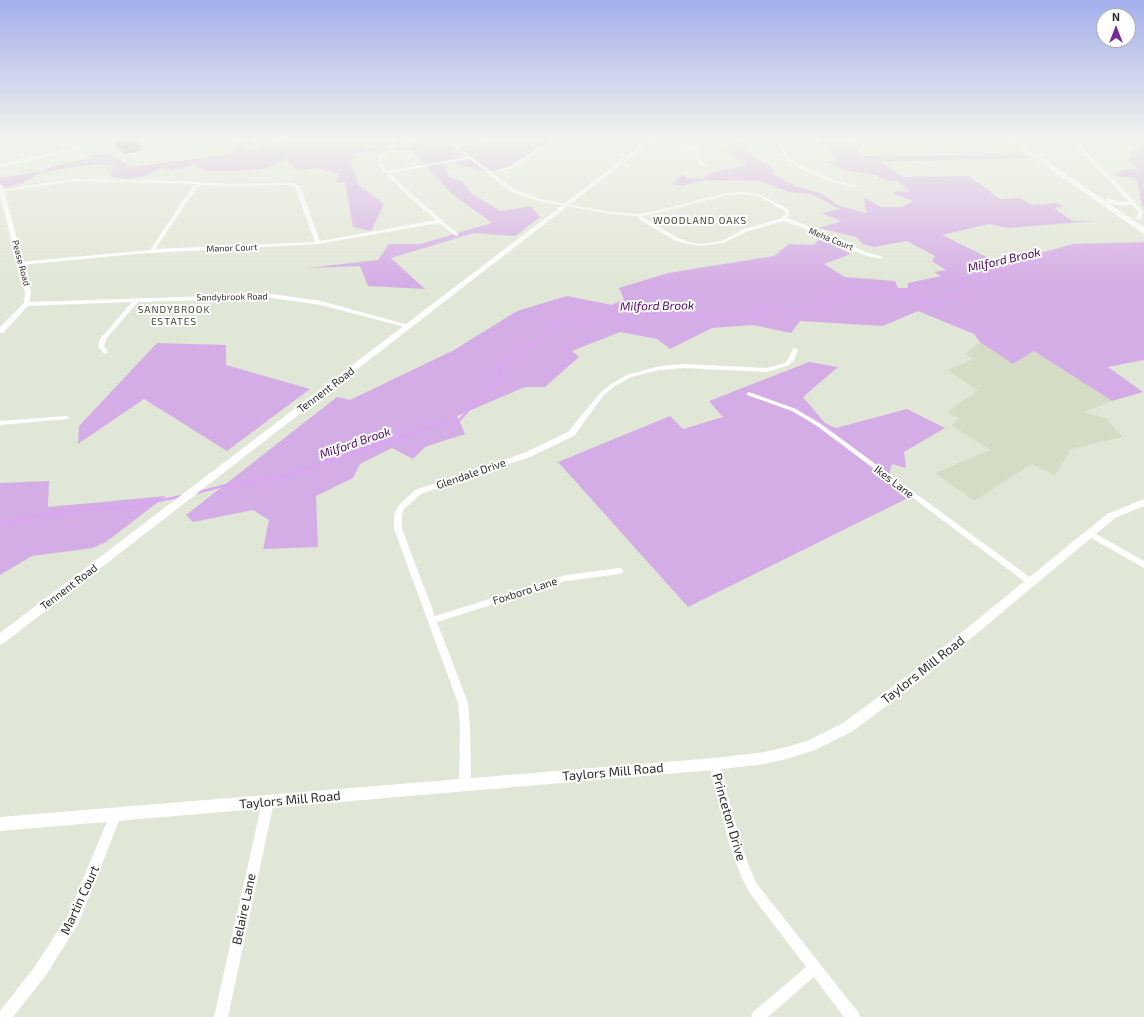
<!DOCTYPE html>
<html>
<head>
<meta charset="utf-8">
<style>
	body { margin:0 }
	#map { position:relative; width:1144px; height:1017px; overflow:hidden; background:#e1e7d7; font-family:"Exo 2",sans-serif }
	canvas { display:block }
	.north { position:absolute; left:1096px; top:8px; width:40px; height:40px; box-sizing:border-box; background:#fff; border:1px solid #ababa9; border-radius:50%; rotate:0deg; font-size:11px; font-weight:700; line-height:16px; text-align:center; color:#2c2e28 }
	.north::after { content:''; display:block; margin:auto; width:14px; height:18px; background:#7a2898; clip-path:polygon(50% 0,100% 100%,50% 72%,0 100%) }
</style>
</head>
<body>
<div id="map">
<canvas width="1144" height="1017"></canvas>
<div class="north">N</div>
</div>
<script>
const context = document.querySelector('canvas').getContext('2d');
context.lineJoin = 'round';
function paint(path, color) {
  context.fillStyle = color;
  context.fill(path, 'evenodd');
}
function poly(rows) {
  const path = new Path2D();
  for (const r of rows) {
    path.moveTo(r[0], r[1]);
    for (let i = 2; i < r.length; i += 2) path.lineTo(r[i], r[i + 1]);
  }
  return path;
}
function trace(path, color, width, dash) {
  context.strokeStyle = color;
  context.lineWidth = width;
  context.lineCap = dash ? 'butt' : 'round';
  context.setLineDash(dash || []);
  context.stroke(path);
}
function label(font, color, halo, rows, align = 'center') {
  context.font = font + ' "Exo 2",sans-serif';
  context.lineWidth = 4;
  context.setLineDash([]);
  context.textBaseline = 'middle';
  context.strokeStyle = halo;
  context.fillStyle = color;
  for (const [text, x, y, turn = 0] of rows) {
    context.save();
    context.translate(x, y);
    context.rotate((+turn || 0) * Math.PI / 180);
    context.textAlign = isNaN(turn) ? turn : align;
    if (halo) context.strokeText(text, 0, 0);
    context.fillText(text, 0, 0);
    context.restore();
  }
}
paint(poly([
	[980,342,1013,364,1034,351,1112,401,1084,412,1106,418,1122,437,1071,449,1055,475,1031,464,974,501,935,473,990,450,951,425,960,419,947,412,978,390,948,370,973,359,965,354]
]), '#d4dcc5');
paint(poly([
	[242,140,260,140,245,147,245,150,259,150,276,142,299,140,384,140,421,145,456,145,491,140,554,140,504,170,491,173,443,161,449,177,462,181,473,195,501,211,531,206,540,217,515,236,474,233,391,258,425,289,368,286,360,266,308,268,378,260,389,244,420,244,492,223,452,194,411,150,360,152,350,161,359,185,384,204,371,231,353,227,345,183,335,182,340,174,317,168,297,170,286,159,267,168,253,170,207,171,194,165,173,170,161,168,145,176,130,179,111,177,113,165,95,164,42,172,21,184,0,189,0,173,1,178,43,171,52,166,91,158,90,155,110,154,131,167,229,154],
	[725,140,743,140,745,151,775,170,773,174,795,186,820,193,840,206,866,213,864,197,880,207,902,207,913,201,892,193,897,191,910,192,898,181,889,181,875,175,841,169,826,162,838,160,817,140,846,140,863,156,1022,154,1028,158,881,162,903,177,969,176,1000,199,1020,198,1032,205,1057,203,1063,207,1054,208,1072,221,1094,221,1008,228,989,224,942,235,1001,264,1073,244,1144,242,1144,360,1108,367,1143,392,1112,401,1034,351,1013,364,980,342,974,334,918,311,883,326,800,321,791,333,753,325,712,328,670,349,657,339,620,332,572,351,579,357,545,387,525,387,457,416,465,434,425,447,413,459,392,448,360,464,353,478,316,496,318,547,263,549,269,520,253,510,193,522,186,515,337,397,350,400,454,350,517,311,567,296,612,305,624,299,619,288,668,273,774,256,789,244,814,245,820,238,851,254,824,264,845,277,895,281,898,288,908,288,908,283,941,276,934,272,946,270,932,261,935,256,907,241,874,247,863,244,856,237,819,228,841,221,822,213,840,209,811,194,789,192,760,181,705,180,682,186,671,184,682,175,688,178,703,179,710,173,746,165,723,150,732,143],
	[1144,145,1144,210,1136,178,1114,176,1122,170,1138,169,1128,160,1132,151],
	[157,343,226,345,226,365,310,389,227,451,144,399,78,444,79,426],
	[809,362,838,367,803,397,825,423,836,428,907,409,945,428,904,452,906,468,892,464,889,475,916,494,688,607,558,462,670,416,683,429,723,417,709,401],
	[49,481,48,507,166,496,106,542,93,548,32,556,0,575,0,483]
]), '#d5ade6');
trace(poly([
	[1144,198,1140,199,1144,202],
	[502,364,519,351,538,341,555,327,554,321,561,315,579,321,632,313,699,316,758,316,766,306,792,314,824,304,841,293,881,291,911,294,920,299,923,303,936,305,964,291,961,280,1025,265,1037,260,1050,259,1051,254,1056,253,1067,257,1081,246,1122,253,1144,246]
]), '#dca5f3', 1.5);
trace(poly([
	[196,493,234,483,283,477,443,423,456,424,485,392,502,377,499,366,503,363],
	[0,524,44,514,134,506,182,496]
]), '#dca5f3', 2.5);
paint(poly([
	[392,140,396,140,396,144,383,156,382,161,384,167,388,171,467,157,445,140,450,140,456,145,485,140,497,140,458,147,491,172,509,167,551,140,556,140,511,169,493,173,515,190,540,199,611,212,638,214,660,210,727,193,745,192,761,195,788,209,790,214,787,218,841,239,865,252,883,257,880,259,861,254,837,241,784,221,748,231,723,243,702,246,687,244,674,240,640,220,637,216,611,214,539,201,511,192,470,159,390,173,414,196,458,234,458,236,456,236,439,223,318,244,134,254,21,265,19,264,19,262,150,250,192,187,197,184,74,181,0,192,1,190,74,179,180,181,227,184,289,183,299,185,301,189,320,241,436,220,410,198,380,167,378,161,379,156,392,144,392,140],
	[202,185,227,186,289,185,295,187,315,242,155,249,196,189,202,185],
	[745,194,760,197,778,207,784,211,786,214,782,218,744,229,722,241,702,244,688,242,678,238,641,216,660,212,727,195,745,194],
	[650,140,695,147,700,151,700,160,706,165,703,166,697,161,696,151,693,149,651,142,650,140],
	[774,140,778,140,791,159,800,165,831,179,858,186,856,187,829,181,798,167,789,161,774,140],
	[869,140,875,140,885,145,882,146,869,140],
	[1071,140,1075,140,1139,206,1143,212,1140,220,1136,219,1139,212,1135,208,1071,140],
	[272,294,321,301,412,326,409,328,321,305,272,298,138,302,106,339,104,346,108,352,105,354,103,353,98,346,100,339,132,302,27,306,24,304,27,302,272,294],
	[795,348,798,350,794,360,789,365,767,372,683,368,660,370,631,377,615,386,604,395,574,436,530,457,421,494,404,509,402,515,402,529,435,616,566,575,619,568,622,569,623,571,622,573,619,574,566,581,437,622,468,703,470,725,471,784,469,788,465,789,461,788,459,784,460,725,458,703,394,529,394,515,398,506,415,490,524,453,568,432,600,393,611,384,627,375,660,366,683,364,767,368,785,363,788,359,793,349,795,348],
	[749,392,796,409,821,424,1035,581,1036,583,1035,585,1029,585,817,426,792,411,747,395,746,394,749,392],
	[66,416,68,417,69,418,68,419,0,425,0,421,66,416],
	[1089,530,1144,561,1144,568,1086,535,1085,533,1086,531,1089,530],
	[714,759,718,760,719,764,741,843,750,869,757,884,858,1012,860,1017,844,1017,814,977,768,1017,751,1017,753,1012,806,967,749,892,741,876,729,843,709,764,710,760,714,759],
	[268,797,272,798,274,802,228,1017,214,1017,262,802,264,798,268,797],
	[115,810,119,812,121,816,78,924,46,975,13,1017,0,1017,0,1011,36,965,68,915,111,812,115,810]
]), '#fff');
paint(poly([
	[109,140,119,140,0,168,0,164,109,140],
	[648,140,653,140,4,643,0,645,0,633,648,140],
	[0,184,3,186,31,292,29,305,3,333,0,333,0,327,24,303,25,292,0,196,0,184],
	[1144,499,1144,506,1115,518,926,676,853,731,815,750,790,758,765,764,714,770,0,831,0,817,714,758,765,752,790,746,807,741,843,723,918,668,1107,514,1144,499]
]), '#fff');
paint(poly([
	[1008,140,1016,140,1107,202,1107,199,1110,199,1124,202,1135,200,1135,204,1124,206,1108,203,1144,227,1144,234,1008,140]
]), '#fff');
paint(poly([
	[114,143,142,150,124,154,116,148]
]), '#8c9183');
paint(poly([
	[140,145,142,150,124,154,122,149]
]), '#6a6f61');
const building = poly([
	[125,140,133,140,140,145,122,149,114,143,125,140]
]);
paint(building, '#373b2f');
trace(building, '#6a6f61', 1);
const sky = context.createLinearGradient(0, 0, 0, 283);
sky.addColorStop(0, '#a3aeec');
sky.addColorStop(0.49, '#f2f4ed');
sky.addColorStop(1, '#f2f4ed00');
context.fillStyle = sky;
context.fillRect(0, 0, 1144, 283);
label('9px', '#2c2e28', '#fff', [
	["Meha Court",831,239,22],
	["Manor Court",232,248,-2],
	["Pease Road",21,263,75],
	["Sandybrook Road",232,297,-1]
]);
context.letterSpacing = '1px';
label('10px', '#3e4236', '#fff', [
	["WOODLAND OAKS",700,221],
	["SANDYBROOK",174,310],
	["ESTATES",174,322]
]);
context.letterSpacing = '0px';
label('11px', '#2c2e28', '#fff', [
	["Tennent Road",326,390,-37],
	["Glendale Drive",471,474,-19],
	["Ikes Lane",894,482,37],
	["Tennent Road",69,587,-37],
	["Foxboro Lane",525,591,-18]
]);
label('italic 12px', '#4d0264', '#fff', [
	["Milford Brook",1004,260,-13],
	["Milford Brook",657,306,-1],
	["Milford Brook",355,443,-19]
]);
label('13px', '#2c2e28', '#fff', [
	["Taylors Mill Road",923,670,-38],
	["Taylors Mill Road",613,772,-5],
	["Taylors Mill Road",290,800,-5],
	["Princeton Drive",729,817,74],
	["Martin Court",80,900,-65],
	["Belaire Lane",244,909,-78]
]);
</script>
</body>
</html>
